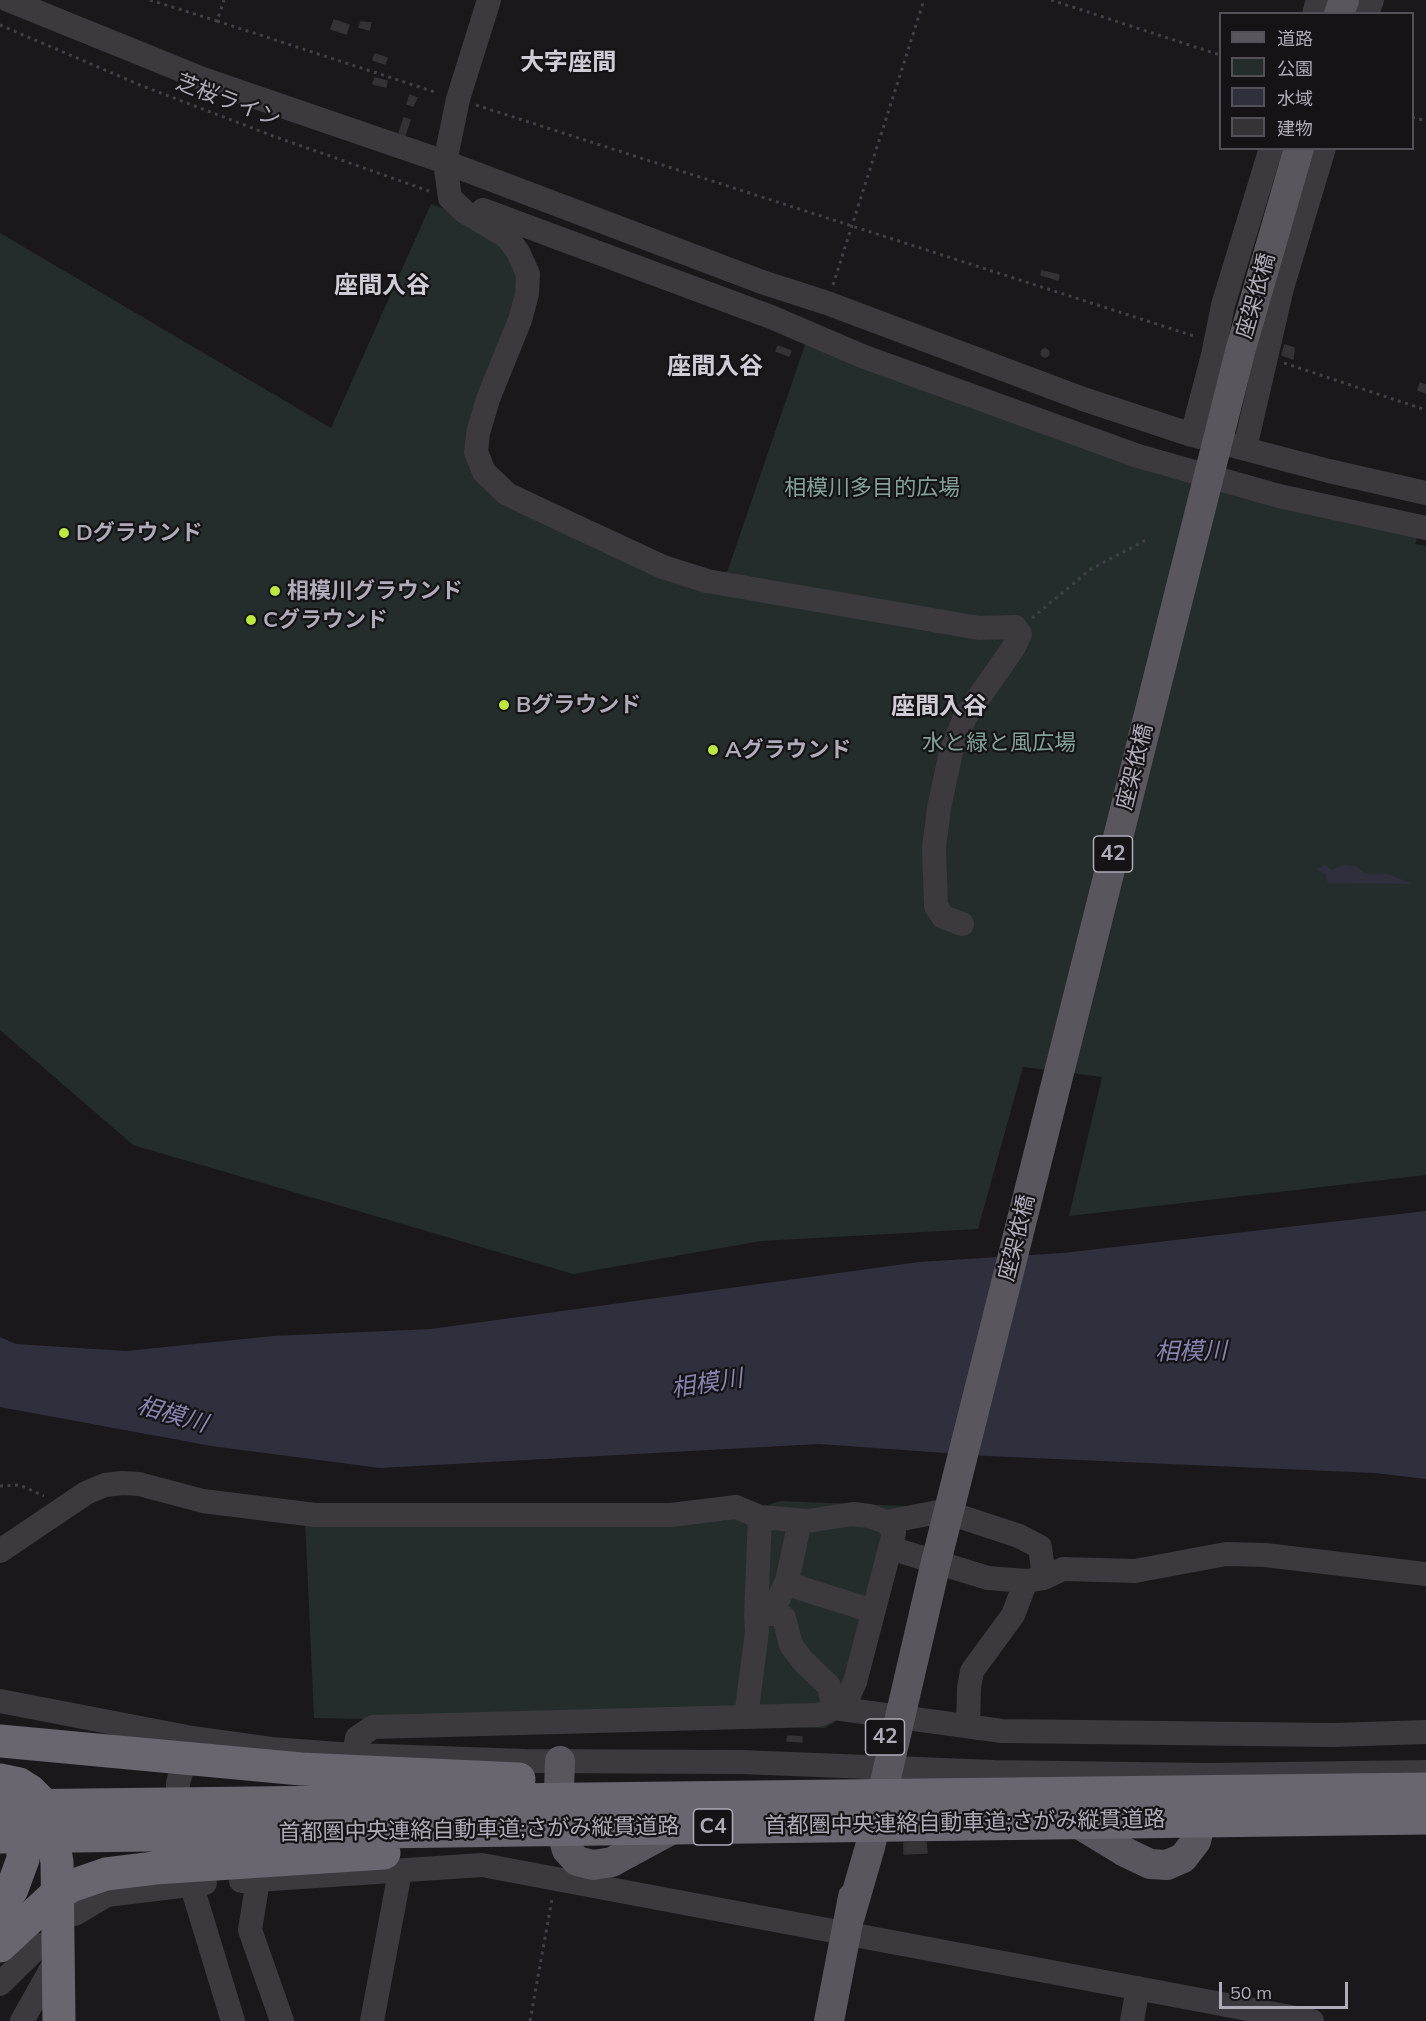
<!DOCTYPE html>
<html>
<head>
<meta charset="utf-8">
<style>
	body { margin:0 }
	#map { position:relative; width:1426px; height:2021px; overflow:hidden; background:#1a181a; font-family:Mulish,"Noto Sans JP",sans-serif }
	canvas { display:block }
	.legend { position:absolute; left:1219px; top:12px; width:195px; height:138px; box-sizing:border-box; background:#151315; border:2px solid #535057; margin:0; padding:8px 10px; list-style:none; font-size:18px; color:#b0abb9 }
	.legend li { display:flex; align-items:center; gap:12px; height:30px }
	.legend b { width:30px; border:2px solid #535057 }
	.scale { position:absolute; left:1219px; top:1982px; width:129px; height:27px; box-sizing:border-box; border:3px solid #b0abb9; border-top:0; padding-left:8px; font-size:18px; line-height:21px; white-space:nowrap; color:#b0abb9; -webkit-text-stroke:4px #151315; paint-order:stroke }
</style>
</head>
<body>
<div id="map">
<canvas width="1426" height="2021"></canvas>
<ul class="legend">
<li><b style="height:8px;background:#59565e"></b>道路</li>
<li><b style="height:16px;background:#242d2b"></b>公園</li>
<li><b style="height:16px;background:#302f3e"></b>水域</li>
<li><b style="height:16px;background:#353336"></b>建物</li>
</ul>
<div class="scale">50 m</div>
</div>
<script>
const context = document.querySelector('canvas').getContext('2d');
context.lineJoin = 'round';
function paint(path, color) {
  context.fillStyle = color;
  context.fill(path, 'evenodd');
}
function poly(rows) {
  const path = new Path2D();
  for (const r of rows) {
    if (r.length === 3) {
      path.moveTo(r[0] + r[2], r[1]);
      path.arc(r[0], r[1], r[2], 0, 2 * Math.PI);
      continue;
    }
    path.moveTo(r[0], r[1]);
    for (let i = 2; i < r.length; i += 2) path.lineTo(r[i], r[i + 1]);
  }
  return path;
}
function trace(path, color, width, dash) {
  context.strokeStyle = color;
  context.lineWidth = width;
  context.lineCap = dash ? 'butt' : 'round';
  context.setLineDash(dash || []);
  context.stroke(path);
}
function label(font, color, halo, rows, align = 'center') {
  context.font = font + ' Mulish,"Noto Sans JP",sans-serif';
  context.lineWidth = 4.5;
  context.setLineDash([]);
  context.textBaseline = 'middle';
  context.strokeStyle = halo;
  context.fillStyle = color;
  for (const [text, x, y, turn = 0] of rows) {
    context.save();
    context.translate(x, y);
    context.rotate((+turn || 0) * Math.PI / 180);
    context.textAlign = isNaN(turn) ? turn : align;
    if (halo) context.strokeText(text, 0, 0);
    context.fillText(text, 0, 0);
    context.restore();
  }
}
paint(poly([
	[431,204,466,217,491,232,518,274,519,294,466,432,464,453,478,478,722,587,808,336,1138,456,1421,527,1415,544,1426,546,1426,1175,1069,1216,1102,1077,1023,1067,978,1229,761,1241,573,1274,133,1145,0,1030,0,233,331,428],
	[779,1501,908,1506,838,1720,825,1728,314,1718,305,1519,724,1521]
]), '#242d2b');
paint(poly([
	[1325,865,1332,870,1343,865,1355,866,1365,873,1388,874,1412,884,1328,883,1325,874,1317,869],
	[1426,1211,1426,1479,1374,1473,987,1456,819,1444,380,1468,211,1446,0,1407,0,1337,16,1344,126,1351,273,1336,431,1329,919,1262,1063,1253]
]), '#302f3e');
const building = poly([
	[334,20,349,25,346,34,331,29,334,20],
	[361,22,371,23,369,30,359,27,361,22],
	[375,54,387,58,385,64,373,60,375,54],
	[375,78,387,81,386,87,373,84,375,78],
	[410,95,417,98,413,106,407,104,410,95],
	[404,118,410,120,405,135,399,133,404,118],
	[1042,271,1059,275,1058,280,1041,275,1042,271],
	[1285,345,1294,348,1293,359,1282,355,1285,345],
	[778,346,791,351,789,356,776,351,778,346],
	[1045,353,4],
	[1420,383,1426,385,1426,393,1418,390,1420,383],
	[788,1736,802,1737,802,1742,787,1741,788,1736],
	[926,1842,927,1853,904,1854,904,1843,926,1842]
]);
paint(building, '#353336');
trace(building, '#353236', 1.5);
trace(poly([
	[150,0,217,21,224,0],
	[1051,0,1220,55],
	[217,21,438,93],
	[0,25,140,85,273,136,429,191],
	[476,105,1197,337],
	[1412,117,1426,121],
	[833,285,924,0],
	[1284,363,1426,410],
	[1032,618,1091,569,1146,540],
	[0,1486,20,1485,44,1496],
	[530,2021,552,1899]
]), '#424046', 3, [3, 4.5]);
trace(poly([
	[8,0,203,79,445,162,762,282,827,303,1083,399,1192,435,1329,471,1426,493],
	[489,0,458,99,445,162,450,198,465,212,507,237,518,252,528,274,527,294,520,320,488,399,478,433,476,452,484,472,507,494,560,519,663,567,707,581,979,628,1015,627,1020,634,1014,647,965,717,951,752,939,808,934,848,936,906,943,917,962,924],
	[1314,14,1318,0],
	[1367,14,1372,0],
	[483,210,771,317,862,356,1138,456,1279,496,1426,528],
	[1192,435,1213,355,1223,305,1271,148],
	[1245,448,1282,288,1324,148],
	[760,1517,756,1615,771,1614,787,1581,800,1521],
	[887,1522,943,1511,1019,1536,1040,1547,1044,1578],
	[890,1548,988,1578,1026,1581,1044,1578,1063,1569,1135,1571,1226,1554,1265,1555,1426,1574],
	[0,1551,86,1493,105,1485,122,1483,139,1484,203,1501,315,1515,671,1515,736,1507,760,1517,807,1521,853,1514,869,1516,887,1522,894,1533,855,1682,843,1709],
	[787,1581,800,1588,873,1611],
	[773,1608,784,1618,791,1645,803,1661,829,1686,834,1708],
	[0,1701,192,1738,271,1749,354,1755,525,1761,741,1762,994,1772,1207,1775,1426,1772],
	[746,1717,757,1631,756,1615],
	[968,1725,969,1688,972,1671,1013,1615,1026,1581],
	[190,1743,178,1783,178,1818,182,1854,233,2021],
	[354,1755,357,1738,373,1727,819,1715,834,1708,1002,1731,1332,1735,1426,1732],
	[258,1880,250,1930,282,2021],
	[241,1881,482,1865,1312,2021],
	[75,1914,107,1895,205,1883],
	[0,1984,40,1945],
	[22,2021,58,1957],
	[372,2021,400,1872],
	[1132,2021,1138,1988]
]), '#3c393f', 24);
trace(poly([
	[1339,14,1344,0],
	[560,1761,558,1821,567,1850,577,1861,593,1865,612,1862,628,1853],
	[1125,1852,1150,1864,1167,1865,1183,1858,1196,1841,1206,1799]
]), '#59565e', 30);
trace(poly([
	[0,1780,19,1784,30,1791,39,1800,50,1824,57,1862,59,2021],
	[0,1909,12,1889,23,1859,23,1826,16,1811]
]), '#696670', 33);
trace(poly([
	[1069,1818,1125,1852],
	[628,1853,678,1826],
	[850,1916,870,1847,936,1562,1241,348,1299,148],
	[829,2021,853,1897]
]), '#59565e', 30);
trace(poly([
	[0,1741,301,1769,519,1779],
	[0,1806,1426,1789],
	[0,1837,1426,1818],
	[0,1946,54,1896,71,1886,106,1874,155,1868,384,1853]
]), '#696670', 33);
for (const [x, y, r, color] of [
	[64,533,6,"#bbe942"],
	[275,591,6,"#bbe942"],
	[251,620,6,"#bbe942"],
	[504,705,6,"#bbe942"],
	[713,750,6,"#bbe942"]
]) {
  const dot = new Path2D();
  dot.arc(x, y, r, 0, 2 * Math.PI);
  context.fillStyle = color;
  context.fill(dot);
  trace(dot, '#151315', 2);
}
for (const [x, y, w] of [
	[1113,854,39],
	[885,1737,39],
	[713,1827,39]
]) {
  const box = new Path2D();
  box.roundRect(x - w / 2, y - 18, w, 36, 4.5);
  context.fillStyle = '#151315';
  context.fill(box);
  trace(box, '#b0abb9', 1.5);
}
label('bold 21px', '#b0abb9', null, [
	["42",1113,854],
	["42",885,1737],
	["C4",713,1827]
]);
label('22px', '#b0abb9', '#151315', [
	["芝桜ライン",228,101,21],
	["座架依橋",1256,296,-74],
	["座架依橋",1135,767,-76],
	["座架依橋",1017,1238,-76],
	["首都圏中央連絡自動車道;さがみ縦貫道路",965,1823,-1],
	["首都圏中央連絡自動車道;さがみ縦貫道路",479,1830,-1]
]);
label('22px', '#83a399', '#151315', [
	["相模川多目的広場",872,488],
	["水と緑と風広場",999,743]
]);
label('bold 22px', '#b0abb9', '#151315', [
	["Dグラウンド",76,533],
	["相模川グラウンド",287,591],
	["Cグラウンド",263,620],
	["Bグラウンド",516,705],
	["Aグラウンド",725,750]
], 'left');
label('bold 24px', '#cfccd5', '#151315', [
	["大字座間",568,63],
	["座間入谷",382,286],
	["座間入谷",715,367],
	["座間入谷",939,707]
]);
label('italic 24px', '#8884b2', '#151315', [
	["相模川",1191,1352,-1],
	["相模川",707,1384,-9],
	["相模川",172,1415,16]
]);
</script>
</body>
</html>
